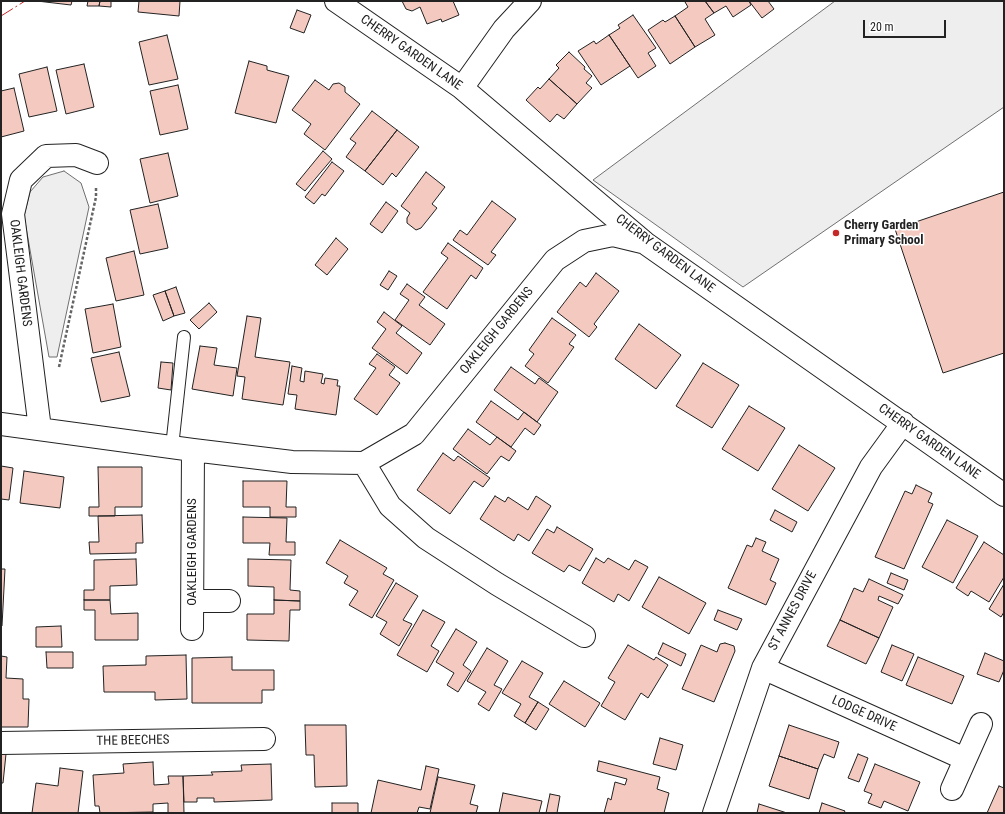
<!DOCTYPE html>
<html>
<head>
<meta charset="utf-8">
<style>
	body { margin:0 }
	#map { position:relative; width:1005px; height:814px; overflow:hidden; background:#fff; font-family:"Roboto Condensed",sans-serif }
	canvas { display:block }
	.frame { position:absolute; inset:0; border:2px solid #222; pointer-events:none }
	.scale { position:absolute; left:863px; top:20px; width:83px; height:18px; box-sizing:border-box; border:2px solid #222; border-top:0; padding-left:5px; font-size:12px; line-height:14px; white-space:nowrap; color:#222; -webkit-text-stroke:3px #fff; paint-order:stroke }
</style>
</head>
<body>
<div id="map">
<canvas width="1005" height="814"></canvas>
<div class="frame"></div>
<div class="scale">20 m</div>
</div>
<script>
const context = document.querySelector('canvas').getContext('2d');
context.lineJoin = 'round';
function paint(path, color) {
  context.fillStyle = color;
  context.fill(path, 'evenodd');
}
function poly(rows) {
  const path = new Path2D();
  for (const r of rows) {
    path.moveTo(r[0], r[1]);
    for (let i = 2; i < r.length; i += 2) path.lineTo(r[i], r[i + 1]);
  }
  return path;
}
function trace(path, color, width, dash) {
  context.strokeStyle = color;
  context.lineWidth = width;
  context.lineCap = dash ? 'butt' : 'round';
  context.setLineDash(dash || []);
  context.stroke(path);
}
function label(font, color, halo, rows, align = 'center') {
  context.font = font + ' "Roboto Condensed",sans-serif';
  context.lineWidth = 3;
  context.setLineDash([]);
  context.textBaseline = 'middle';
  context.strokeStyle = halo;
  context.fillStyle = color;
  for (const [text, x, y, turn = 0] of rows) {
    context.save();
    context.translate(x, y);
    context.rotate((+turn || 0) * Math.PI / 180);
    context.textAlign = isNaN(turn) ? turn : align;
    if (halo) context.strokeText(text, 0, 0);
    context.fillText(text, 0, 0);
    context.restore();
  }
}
const green = poly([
	[835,1,1004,1,1004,107,743,287,593,180,835,1],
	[64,171,81,183,89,207,57,357,49,357,24,216,30,192,43,177,64,171]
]);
paint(green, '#eee');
trace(green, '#6f6f6f', 1);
const building = poly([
	[37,1,72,1,71,5,37,1],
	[88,1,100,1,99,6,87,6,88,1],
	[100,1,111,1,111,7,99,6,100,1],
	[139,1,180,1,179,16,138,12,139,1],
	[402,1,453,1,459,15,442,22,441,19,427,24,420,7,412,11,406,9,402,1],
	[687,1,705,1,714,13,705,19,715,35,695,47,675,16,688,7,685,2,687,1],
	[705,1,749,1,751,5,733,17,726,6,714,13,705,1],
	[749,1,768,1,774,9,762,18,749,1],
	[297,10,311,15,304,33,290,28,297,10],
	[633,15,656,48,648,53,656,66,638,78,609,35,620,28,618,25,633,15],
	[675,16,695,47,670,64,648,30,663,20,665,22,675,16],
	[167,35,178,79,149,85,139,42,167,35],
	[609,35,630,66,601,85,578,51,594,41,596,44,609,35],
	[569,52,585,67,584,69,592,76,586,83,592,88,577,104,549,79,559,68,556,65,569,52],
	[249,61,267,66,267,70,289,76,276,123,235,113,249,61],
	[84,64,94,107,66,114,56,70,84,64],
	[47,67,57,111,29,117,19,74,47,67],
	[549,79,577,104,564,119,557,114,550,122,526,100,538,87,540,89,549,79],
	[315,80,329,90,333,84,339,83,345,87,345,92,360,104,325,150,304,134,311,124,292,110,315,80],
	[178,85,188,129,160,135,150,91,178,85],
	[14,88,24,131,1,137,1,91,14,88],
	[372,111,397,130,365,171,346,157,356,143,350,139,372,111],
	[397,130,419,147,396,177,392,173,383,185,365,171,397,130],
	[323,151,332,159,305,191,296,184,323,151],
	[168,153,178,196,150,203,140,159,168,153],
	[332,162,344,171,325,196,322,194,314,204,305,197,332,162],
	[426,172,445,187,432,204,437,208,421,228,416,230,407,223,407,218,410,213,401,206,426,172],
	[1004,192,1004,353,943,373,895,229,1004,192],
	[492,201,516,219,491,252,496,255,488,265,453,240,460,230,467,235,492,201],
	[386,202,398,211,382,233,370,224,386,202],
	[158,204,168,248,140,254,130,210,158,204],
	[336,238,348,249,327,275,315,265,336,238],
	[448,243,483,268,476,279,471,275,447,309,423,292,448,258,441,253,448,243],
	[134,251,144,295,116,301,106,258,134,251],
	[389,271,397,276,388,290,380,285,389,271],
	[596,273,619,291,594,324,597,327,589,337,557,312,580,282,586,287,596,273],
	[407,284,425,297,419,305,445,324,430,345,395,320,409,300,400,294,407,284],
	[176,287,185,313,174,316,165,291,176,287],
	[165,291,174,316,163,321,153,295,165,291],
	[209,303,217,312,199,329,190,320,209,303],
	[113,304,121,347,93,353,85,309,113,304],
	[384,312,402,326,396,333,422,353,407,374,372,348,386,329,377,322,384,312],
	[247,316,261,318,255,357,290,362,283,405,242,399,245,377,237,376,247,316],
	[552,318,576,335,569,344,574,347,548,383,525,366,534,354,529,350,552,318],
	[639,324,681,355,656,389,615,359,639,324],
	[200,346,217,348,214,365,237,368,233,396,192,389,200,346],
	[119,352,130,396,101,402,91,358,119,352],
	[377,354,395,367,389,375,400,383,377,415,354,399,376,368,369,364,377,354],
	[161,362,173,363,171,390,158,388,161,362],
	[703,363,739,385,712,428,676,406,703,363],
	[292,366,302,368,300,381,304,382,305,371,323,374,321,383,324,384,325,378,338,380,337,386,340,386,336,415,295,409,297,395,288,394,292,366],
	[511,367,535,384,539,378,558,392,537,422,494,390,511,367],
	[491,401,518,420,524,412,541,425,534,435,525,428,511,447,476,422,491,401],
	[749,406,785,428,758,471,722,449,749,406],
	[468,429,490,445,497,437,516,451,509,461,501,456,487,474,453,449,468,429],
	[799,445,835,468,808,511,772,489,799,445],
	[443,453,454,461,458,456,490,478,483,487,474,481,450,514,417,490,443,453],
	[1,466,13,468,9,500,1,499,1,466],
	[98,467,142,467,142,507,115,507,115,516,89,516,89,507,99,507,98,467],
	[24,471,64,477,60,508,20,503,24,471],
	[243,481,287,481,286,507,296,507,296,517,270,517,270,507,243,507,243,481],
	[916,485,932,493,928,502,933,504,904,569,875,557,905,491,912,494,916,485],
	[495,496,505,502,508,497,528,510,536,496,551,506,529,541,518,534,514,541,480,519,495,496],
	[775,510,797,522,792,532,770,520,775,510],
	[142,515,143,543,136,543,136,553,90,554,89,542,99,542,98,516,142,515],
	[243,517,287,518,286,542,295,542,295,555,269,555,270,543,243,543,243,517],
	[947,520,978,536,953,583,922,567,947,520],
	[557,527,593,549,580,571,569,565,564,572,532,553,547,529,554,533,557,527],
	[756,538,766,542,762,551,779,559,770,580,776,583,766,605,728,588,747,545,752,547,756,538],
	[340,540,387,568,383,574,394,580,372,618,349,605,358,591,344,583,348,576,326,563,340,540],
	[984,542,1004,555,1004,577,989,602,971,591,968,596,956,588,984,542],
	[596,558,604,563,608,558,629,570,635,560,648,567,629,601,618,594,614,602,582,583,596,558],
	[136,559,137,585,110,586,110,600,84,600,84,590,94,590,94,560,136,559],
	[248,559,291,560,290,590,300,591,300,601,274,600,274,587,248,586,248,559],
	[1,569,5,569,2,626,1,626,1,569],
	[891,573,908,580,904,590,887,583,891,573],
	[659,577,706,603,689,634,642,607,659,577],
	[869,579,903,595,898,604,879,596,878,600,893,607,879,638,840,620,854,588,863,592,869,579],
	[396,583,418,596,403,620,412,624,399,646,380,634,387,622,376,616,396,583],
	[1004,584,1004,612,1001,617,989,609,1004,584],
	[84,600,110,600,111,614,138,613,138,640,95,640,95,610,84,610,84,600],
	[274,600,300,601,300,610,290,610,289,641,247,640,247,614,274,614,274,600],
	[423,610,445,622,431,646,439,651,427,672,397,655,423,610],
	[718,610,742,619,737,630,714,620,718,610],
	[840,620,879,638,866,664,827,646,840,620],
	[61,626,62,647,36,647,36,627,61,626],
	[456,629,477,642,463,665,471,671,458,692,447,685,454,673,436,662,456,629],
	[663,643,686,654,681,666,658,654,663,643],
	[725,643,734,646,735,651,714,702,682,689,701,645,717,652,720,644,725,643],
	[628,645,654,660,656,657,668,665,648,698,641,693,625,720,601,706,615,682,608,678,628,645],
	[892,645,914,654,902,681,881,672,892,645],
	[487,648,508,661,494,685,502,689,489,711,478,704,486,692,467,681,487,648],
	[46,652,73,652,73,668,47,668,46,652],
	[985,653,1004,661,1004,670,999,682,977,674,985,653],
	[186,655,187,699,155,700,155,692,104,692,103,666,146,665,146,656,186,655],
	[1,656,7,657,6,678,23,679,23,699,29,699,28,727,1,727,1,656],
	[232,657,232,670,274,670,274,690,262,690,262,703,192,703,192,658,232,657],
	[918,657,964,676,952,704,906,685,918,657],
	[522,661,543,673,529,697,538,702,525,723,514,716,521,704,502,693,522,661],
	[564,681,600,703,585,727,549,704,564,681],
	[538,702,549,709,536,730,525,723,538,702],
	[305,725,346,725,347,786,315,787,314,755,306,755,305,725],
	[789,725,839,742,834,758,824,754,818,769,779,756,789,725],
	[660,738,683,745,676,770,653,764,660,738],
	[1,754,6,754,3,783,1,783,1,754],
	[858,754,868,758,859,782,848,778,858,754],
	[779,756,818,769,809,799,769,786,779,756],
	[599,761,660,777,657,789,669,793,664,813,604,813,608,798,611,800,615,782,625,785,627,779,597,771,599,761],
	[153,762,154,785,169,784,168,776,183,776,184,813,168,813,168,803,153,804,153,812,100,813,99,806,95,806,93,775,124,773,123,764,153,762],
	[271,764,272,800,214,802,214,798,197,798,197,802,184,802,183,776,213,775,211,772,242,771,241,765,271,764],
	[875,764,920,782,908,811,884,801,881,808,868,803,872,794,864,791,875,764],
	[426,766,439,769,430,809,419,807,417,813,371,813,378,780,421,790,426,766],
	[60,768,83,771,78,813,32,813,36,783,58,786,60,768],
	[438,777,475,785,470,804,478,806,476,813,430,813,438,777],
	[999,786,1004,788,1004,813,987,813,999,786],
	[503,793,542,801,539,813,499,813,503,793],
	[550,794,560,796,557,813,546,813,550,794],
	[332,803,358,803,358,813,332,813,332,803],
	[822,803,845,811,844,813,819,813,822,803],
	[759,804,787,813,757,813,759,804]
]);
paint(building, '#f3c9c0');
trace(building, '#222', 1);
const service = poly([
	[172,447,184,337]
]);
const minor = poly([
	[336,1,462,88,645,243,1004,495],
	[462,88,504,29,530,1],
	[1,424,193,450,292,462,364,463,414,434,555,260,584,241,613,235,642,242],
	[40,429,13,214,21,180,46,156,76,155,97,163],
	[364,463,390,506,426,538,497,584,584,636],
	[193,601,229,601],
	[192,629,193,450],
	[763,668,965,759],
	[1,743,264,739],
	[952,789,981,724],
	[714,813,763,668,871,467,903,423]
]);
trace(service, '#222', 14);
trace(minor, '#222', 24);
trace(poly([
	[59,367,96,197,96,188]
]), '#646464', 2.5, [3, 2]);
trace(service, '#fff', 12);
trace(minor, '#fff', 22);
trace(poly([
	[1,16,25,1]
]), '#c62828', 1, [14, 3, 2, 3]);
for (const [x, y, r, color] of [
	[836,233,4,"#c62828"]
]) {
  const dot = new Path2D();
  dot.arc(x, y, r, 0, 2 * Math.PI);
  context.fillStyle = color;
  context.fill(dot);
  trace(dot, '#fff', 1.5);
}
label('13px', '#222', '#fff', [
	["CHERRY GARDEN LANE",411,53,35],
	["CHERRY GARDEN LANE",665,254,37],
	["OAKLEIGH GARDENS",20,273,83],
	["OAKLEIGH GARDENS",497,331,-51],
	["CHERRY GARDEN LANE",929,442,35],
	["OAKLEIGH GARDENS",193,552,-90],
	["ST ANNES DRIVE",793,611,-62],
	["LODGE DRIVE",864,714,24],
	["THE BEECHES",133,741,-1]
]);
label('bold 13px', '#222', '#fff', [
	["Cherry Garden",844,226],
	["Primary School",844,241]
], 'left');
</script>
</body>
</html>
